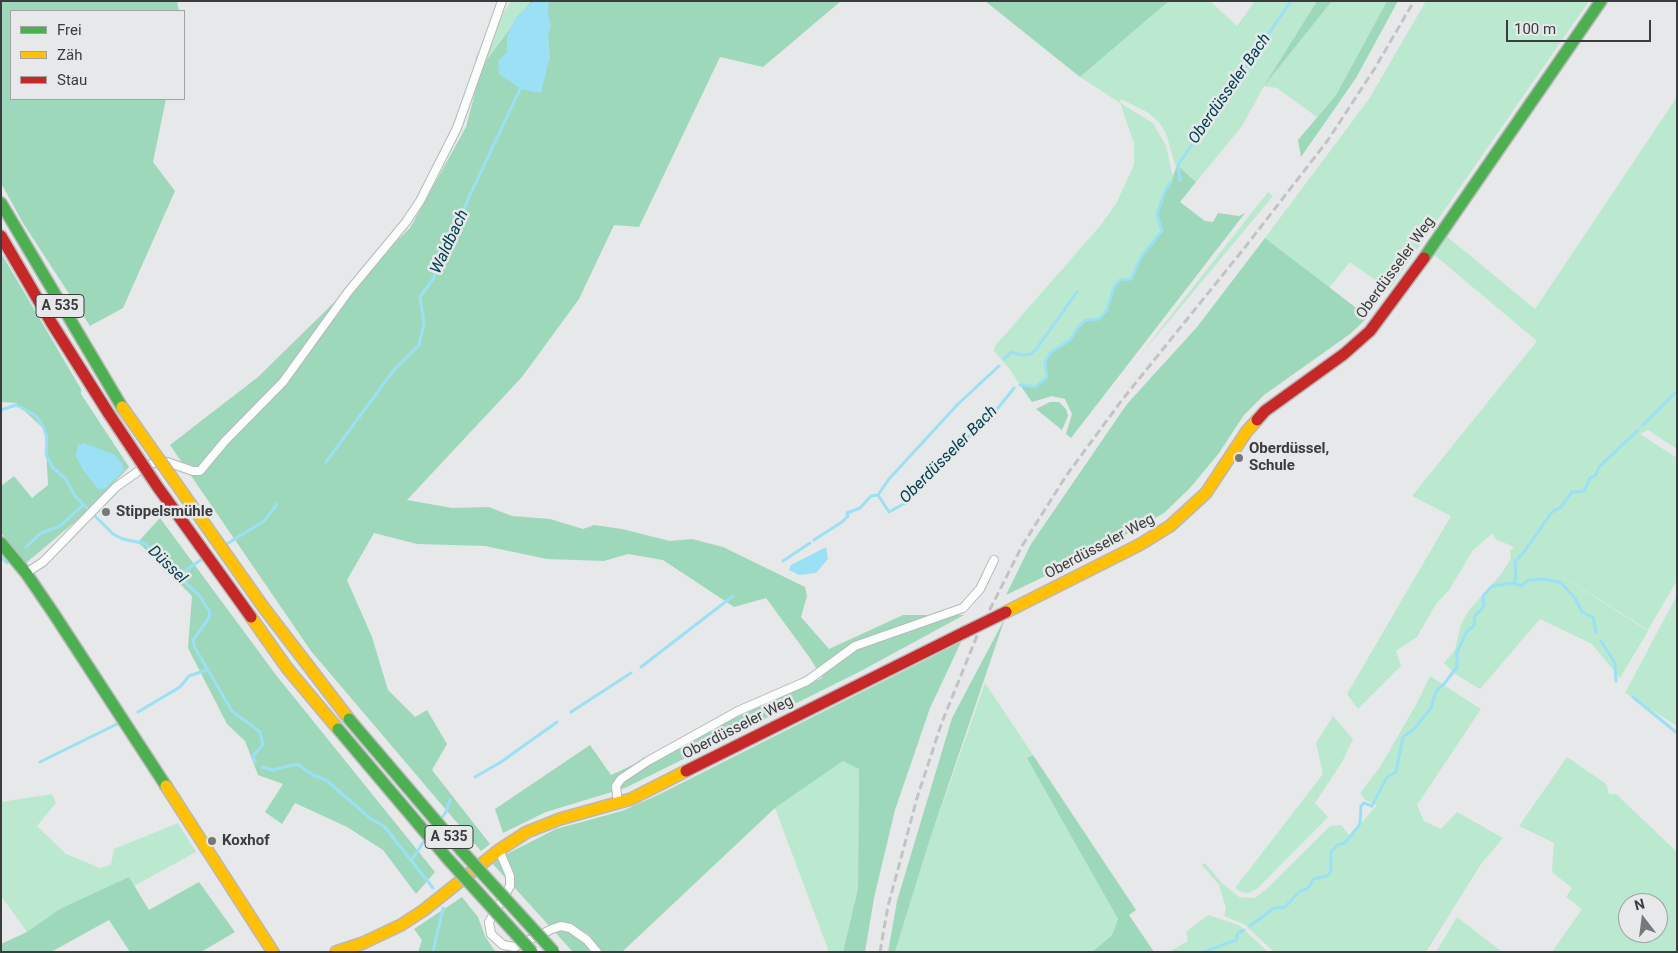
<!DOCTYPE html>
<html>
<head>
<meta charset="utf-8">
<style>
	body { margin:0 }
	#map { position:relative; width:1678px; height:953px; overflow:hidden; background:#e7e8e9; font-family:Roboto,sans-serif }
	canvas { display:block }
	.frame { position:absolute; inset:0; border:2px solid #3b3c3d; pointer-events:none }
	.legend { position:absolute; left:10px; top:10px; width:175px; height:90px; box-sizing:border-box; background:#e6e8ea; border:1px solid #a2a3a5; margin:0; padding:6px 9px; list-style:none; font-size:15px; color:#3b3c3d }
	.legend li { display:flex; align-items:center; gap:10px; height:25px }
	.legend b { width:25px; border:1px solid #a2a3a5 }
	.north { position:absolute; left:1618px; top:893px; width:50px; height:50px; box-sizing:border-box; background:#e6e8ea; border:1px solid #a2a3a5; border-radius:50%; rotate:345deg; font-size:14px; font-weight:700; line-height:20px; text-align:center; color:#3b3c3d }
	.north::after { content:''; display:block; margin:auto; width:18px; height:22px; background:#777879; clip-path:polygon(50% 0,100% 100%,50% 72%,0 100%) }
	.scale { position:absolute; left:1506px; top:20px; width:145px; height:22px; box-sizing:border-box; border:2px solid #3b3c3d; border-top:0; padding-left:6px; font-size:15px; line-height:18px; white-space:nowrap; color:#3b3c3d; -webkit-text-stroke:4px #e6e8ea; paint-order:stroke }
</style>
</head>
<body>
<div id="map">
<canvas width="1678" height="953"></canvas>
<div class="frame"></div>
<ul class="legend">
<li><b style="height:6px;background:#4caf50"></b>Frei</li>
<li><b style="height:6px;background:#ffc107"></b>Zäh</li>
<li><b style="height:6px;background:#c62828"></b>Stau</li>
</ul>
<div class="north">N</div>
<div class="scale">100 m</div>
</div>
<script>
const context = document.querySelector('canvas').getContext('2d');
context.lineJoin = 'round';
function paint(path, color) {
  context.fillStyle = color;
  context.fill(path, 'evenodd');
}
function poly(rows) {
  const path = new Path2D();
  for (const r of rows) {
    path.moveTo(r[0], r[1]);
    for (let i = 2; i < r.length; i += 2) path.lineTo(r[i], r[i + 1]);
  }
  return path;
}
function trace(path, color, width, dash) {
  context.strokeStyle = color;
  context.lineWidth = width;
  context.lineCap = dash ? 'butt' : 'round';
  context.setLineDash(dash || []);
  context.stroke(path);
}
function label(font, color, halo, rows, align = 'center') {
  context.font = font + ' Roboto,sans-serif';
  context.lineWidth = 5;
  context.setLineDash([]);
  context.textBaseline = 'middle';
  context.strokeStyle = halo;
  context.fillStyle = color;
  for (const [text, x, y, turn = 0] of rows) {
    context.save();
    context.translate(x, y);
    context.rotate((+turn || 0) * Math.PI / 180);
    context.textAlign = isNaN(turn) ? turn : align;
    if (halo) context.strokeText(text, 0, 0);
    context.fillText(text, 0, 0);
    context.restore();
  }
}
paint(poly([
	[511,1,531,1,482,66,475,58],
	[1169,1,1210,1,1237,26,1255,1,1317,1,1268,81,1332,1,1387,1,1336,95,1317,117,1277,88,1264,86,1242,126,1196,182,1177,165,1176,168,1166,133,1158,121,1147,112,1121,99,1120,103,1153,123,1166,146,1173,177,1165,191,1157,214,1162,231,1141,257,1131,279,1120,280,1107,310,1099,319,1078,327,1070,340,1050,353,1046,358,1047,377,1035,387,1020,385,1009,368,994,351,995,346,1100,226,1116,204,1134,165,1134,143,1120,103,1080,77],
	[1426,1,1589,1,1389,290,1350,262,1329,288,1265,238,1369,99],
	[1677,97,1677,449,1648,430,1640,434,1677,458,1677,580,1648,630,1526,553,1648,631,1620,678,1592,644,1540,619,1480,689,1455,674,1444,663,1455,650,1461,624,1470,609,1502,573,1511,558,1510,551,1514,547,1495,539,1493,533,1473,550,1449,590,1436,604,1417,637,1396,651,1401,666,1358,709,1347,694,1451,516,1412,496,1537,341,1432,253,1445,235,1535,309],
	[1268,192,1273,196,1139,357,1179,305],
	[1677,595,1677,726,1625,693],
	[1430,676,1481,709,1417,805,1424,821,1441,829,1457,812,1503,838,1481,864,1426,952,1274,952,1244,924,1224,916,1226,908,1219,885,1202,865,1205,863,1223,884,1239,897,1255,898,1269,887,1330,826,1341,825,1350,836,1377,805,1365,800,1360,793,1380,767,1417,703],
	[985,683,1033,755,1028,758,1118,919,1112,935,1092,952,895,952,929,842],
	[1333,716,1353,739,1342,762,1315,803,1328,817,1257,889,1248,893,1241,892,1235,888,1323,774,1316,743],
	[1567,757,1606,784,1609,794,1616,794,1677,852,1677,952,1552,952,1582,909,1566,897,1572,888,1552,872,1554,843,1519,826],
	[1628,903,1658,903,1658,933,1628,933],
	[843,761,859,768,858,888,843,952,829,952,775,808],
	[52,794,56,803,37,826,66,854,100,868,111,865,114,849,178,823,196,852,134,886,129,877,27,932,1,896,1,802],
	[1208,915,1239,925,1268,952,1169,952,1188,941,1186,932],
	[1457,917,1502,952,1436,952]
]), '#bae9d0');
paint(poly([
	[1,1,177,1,179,11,11,11,11,99,166,99,153,162,175,191,123,308,90,326,23,223,1,183],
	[531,1,841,1,763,67,720,57,639,227,614,225,579,299,522,377,407,500,452,508,489,507,512,516,550,519,583,529,594,525,622,529,670,541,692,539,723,547,805,587,807,596,801,617,829,649,903,615,964,615,859,672,625,788,546,812,503,833,495,809,590,745,611,775,822,678,810,658,766,598,734,607,663,560,628,554,604,561,547,559,485,546,417,544,374,533,347,580,372,637,388,690,415,717,427,710,447,744,432,770,490,844,481,851,311,651,170,445,258,377,410,228,466,127,482,66],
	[985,1,1169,1,1080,77],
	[1317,1,1332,1,1264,86],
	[1387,1,1398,1,1356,78,1301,157,1298,140,1336,95],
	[1177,165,1196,182,1180,202,1205,221,1213,222,1218,213,1239,216,1245,213,1071,438,1066,434,1072,414,1065,399,1052,396,1032,402,1020,385,1035,387,1047,377,1045,362,1050,353,1070,340,1078,327,1086,320,1100,319,1107,310,1114,287,1120,280,1131,279,1141,257,1162,231,1157,214,1165,191,1171,182],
	[1265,238,1368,317,1350,334,1264,395,1244,415,1219,453,1190,488,1164,513,1091,554,1006,595,1031,544,1127,404,1197,327],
	[1,253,81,389,81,394,129,467,83,515,26,563,1,533,1,486,14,476,32,498,48,485,45,430,16,403,1,402],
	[1050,402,1059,402,1066,409,1068,416,1062,430,1036,409],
	[160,518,276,675,435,872,416,894,383,850,347,827,295,803,282,824,265,812,283,784,258,775,245,741,227,724,188,648,192,596,138,542],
	[1005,618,929,842,895,952,888,952,897,901,952,718],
	[961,642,930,708,895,810,874,898,865,952,843,952,858,888,859,769,843,761,775,808,622,952,601,952,589,935,573,925,561,924,586,941,594,952,573,952,491,862,556,829,622,811,660,794],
	[1033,755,1136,910,1129,915,1154,952,1092,952,1112,935,1118,919,1027,758],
	[129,877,149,910,199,882,235,932,201,952,130,952,109,920,51,952,1,952,1,944,27,932,60,909],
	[462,897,478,917,485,936,494,950,499,952,418,952,422,940,414,929]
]), '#9ed8bb');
paint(poly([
	[534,1,549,1,548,13,551,27,548,35,550,56,541,93,521,89,499,74,498,61,507,52,507,36,516,17],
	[84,443,115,455,122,463,124,470,106,488,99,490,83,470,76,456,78,445],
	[826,547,828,559,816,573,799,575,789,570,791,565]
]), '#9be0f4');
trace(poly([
	[1180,180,1178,165,1291,1],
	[1004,359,1011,352,1022,355,1031,354,1037,348,1077,292],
	[1020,385,1035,387,1047,377,1045,362,1050,353,1070,340,1078,327,1086,320,1099,319,1107,310,1114,287,1120,280,1131,279,1141,257,1162,231,1157,214,1165,191,1171,182],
	[1,410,16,405,35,415,43,426,47,438,46,454,52,467,65,478,75,496,113,534,123,539,146,544,153,554,199,595,210,612,209,618,193,640,195,648,232,711,260,732,263,745,253,756,255,762],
	[1643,425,1677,391],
	[326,462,393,371,419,345,424,323,420,297,433,279,470,195,522,85],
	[878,495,889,512,907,502,973,432,986,423,1014,388],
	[878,495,889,479,958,404,999,366],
	[814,540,842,522,848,516,847,513,860,508,871,496,878,495],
	[225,545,264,521,277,504],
	[26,547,41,533,60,526,83,505],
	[1,557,7,563],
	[783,561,810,543],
	[182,581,186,570,205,557],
	[1514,583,1521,586,1529,580,1545,579,1561,583,1575,598,1582,612,1593,617,1596,632],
	[1601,641,1615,663,1616,681],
	[641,667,733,596],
	[1633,697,1677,733],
	[138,712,180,687,189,676,207,670],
	[571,712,631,673],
	[40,762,117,724],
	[262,767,272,770,297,764,313,775,326,780,371,819,384,826,433,888],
	[475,777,501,762,557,722],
	[441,819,446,812,450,800],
	[411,861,426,838],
	[1250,926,1274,908,1285,907,1300,891,1307,889,1314,879,1327,876,1331,871,1331,852,1337,845,1345,843,1360,824,1361,806,1364,803,1372,806,1387,777,1396,772,1403,737,1413,730,1431,708,1436,691,1444,684,1457,667,1457,652,1467,631,1474,626,1475,616,1484,606,1483,596,1492,586,1514,583,1516,574,1515,562,1526,549,1552,512,1561,507,1572,492,1584,491,1590,478,1596,475,1599,467,1638,430],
	[433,952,443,908],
	[1204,952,1236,940,1238,933,1244,930]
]), '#9be0f4', 3);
const street = poly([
	[26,573,43,562,116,487,140,470,153,463,167,462,193,471,200,471,225,441,283,382,348,292,406,222,420,201,457,128,502,1],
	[618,804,616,786,621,779,648,761,738,711,807,681,855,646,963,608,980,589,994,560],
	[499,850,510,876,510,886,489,922,491,934,503,945,515,947,552,929,561,926,570,928,587,940,597,952]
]);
const fast = poly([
	[1,203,122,407],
	[1424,258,1601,1],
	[1,543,26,573,54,614,166,786]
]);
const slow = poly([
	[264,608,349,719],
	[1006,612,1139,545,1170,526,1206,493,1247,431,1257,420],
	[251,617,287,668,338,729],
	[166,786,273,952],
	[336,952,363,943,401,925,424,910,499,850,527,832,560,819,631,799,686,771]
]);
const jam = poly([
	[1,236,51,322,109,414],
	[1257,420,1265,411,1344,354,1370,331,1424,258],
	[686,771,965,632]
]);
trace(street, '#b7b8b9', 10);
trace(fast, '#b7b8b9', 14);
trace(slow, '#b7b8b9', 14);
trace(jam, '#b7b8b9', 14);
trace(street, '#fbfcfc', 8);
trace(fast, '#4caf50', 11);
trace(slow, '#ffc107', 11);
trace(jam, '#c62828', 11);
trace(poly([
	[880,952,888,906,897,873,917,798,942,722,979,631,1022,546,1066,476,1122,400,1246,246,1328,140,1375,68,1414,1]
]), '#c3c3c4', 3, [8, 4]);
const fastBridge = poly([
	[349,719,460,849,554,952],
	[338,729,447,858,532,952]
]);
const slowBridge = poly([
	[122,407,264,608]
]);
const jamBridge = poly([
	[109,414,157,486,251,617],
	[965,632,1006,612]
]);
trace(fastBridge, '#b7b8b9', 14, []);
trace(slowBridge, '#b7b8b9', 14, []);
trace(jamBridge, '#b7b8b9', 14, []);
trace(fastBridge, '#4caf50', 11);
trace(slowBridge, '#ffc107', 11);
trace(jamBridge, '#c62828', 11);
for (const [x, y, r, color] of [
	[1239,458,5,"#777879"],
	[106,512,5,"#777879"],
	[212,841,5,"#777879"]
]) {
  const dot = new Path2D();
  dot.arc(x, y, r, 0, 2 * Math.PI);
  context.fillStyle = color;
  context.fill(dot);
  trace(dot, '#e6e8ea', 2);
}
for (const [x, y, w] of [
	[60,306,48],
	[449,837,48]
]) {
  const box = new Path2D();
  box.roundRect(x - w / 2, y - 11.5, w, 23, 4);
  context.fillStyle = '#e6e8ea';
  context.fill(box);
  trace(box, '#3b3c3d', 1);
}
label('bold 14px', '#3b3c3d', null, [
	["A 535",60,306],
	["A 535",449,837]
]);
label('15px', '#3b3c3d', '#e6e8ea', [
	["Oberdüsseler Weg",1396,268,-54],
	["Oberdüsseler Weg",1100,547,-28],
	["Oberdüsseler Weg",738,728,-27]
]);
label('bold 15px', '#3b3c3d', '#e6e8ea', [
	["Oberdüssel,",1249,449],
	["Schule",1249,466],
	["Stippelsmühle",116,512],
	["Koxhof",222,841]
], 'left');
label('italic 16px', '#00404f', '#e6e8ea', [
	["Oberdüsseler Bach",1230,89,-55],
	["Waldbach",450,242,-65],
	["Oberdüsseler Bach",949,455,-45],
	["Düssel",167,565,44]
]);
</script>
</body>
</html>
